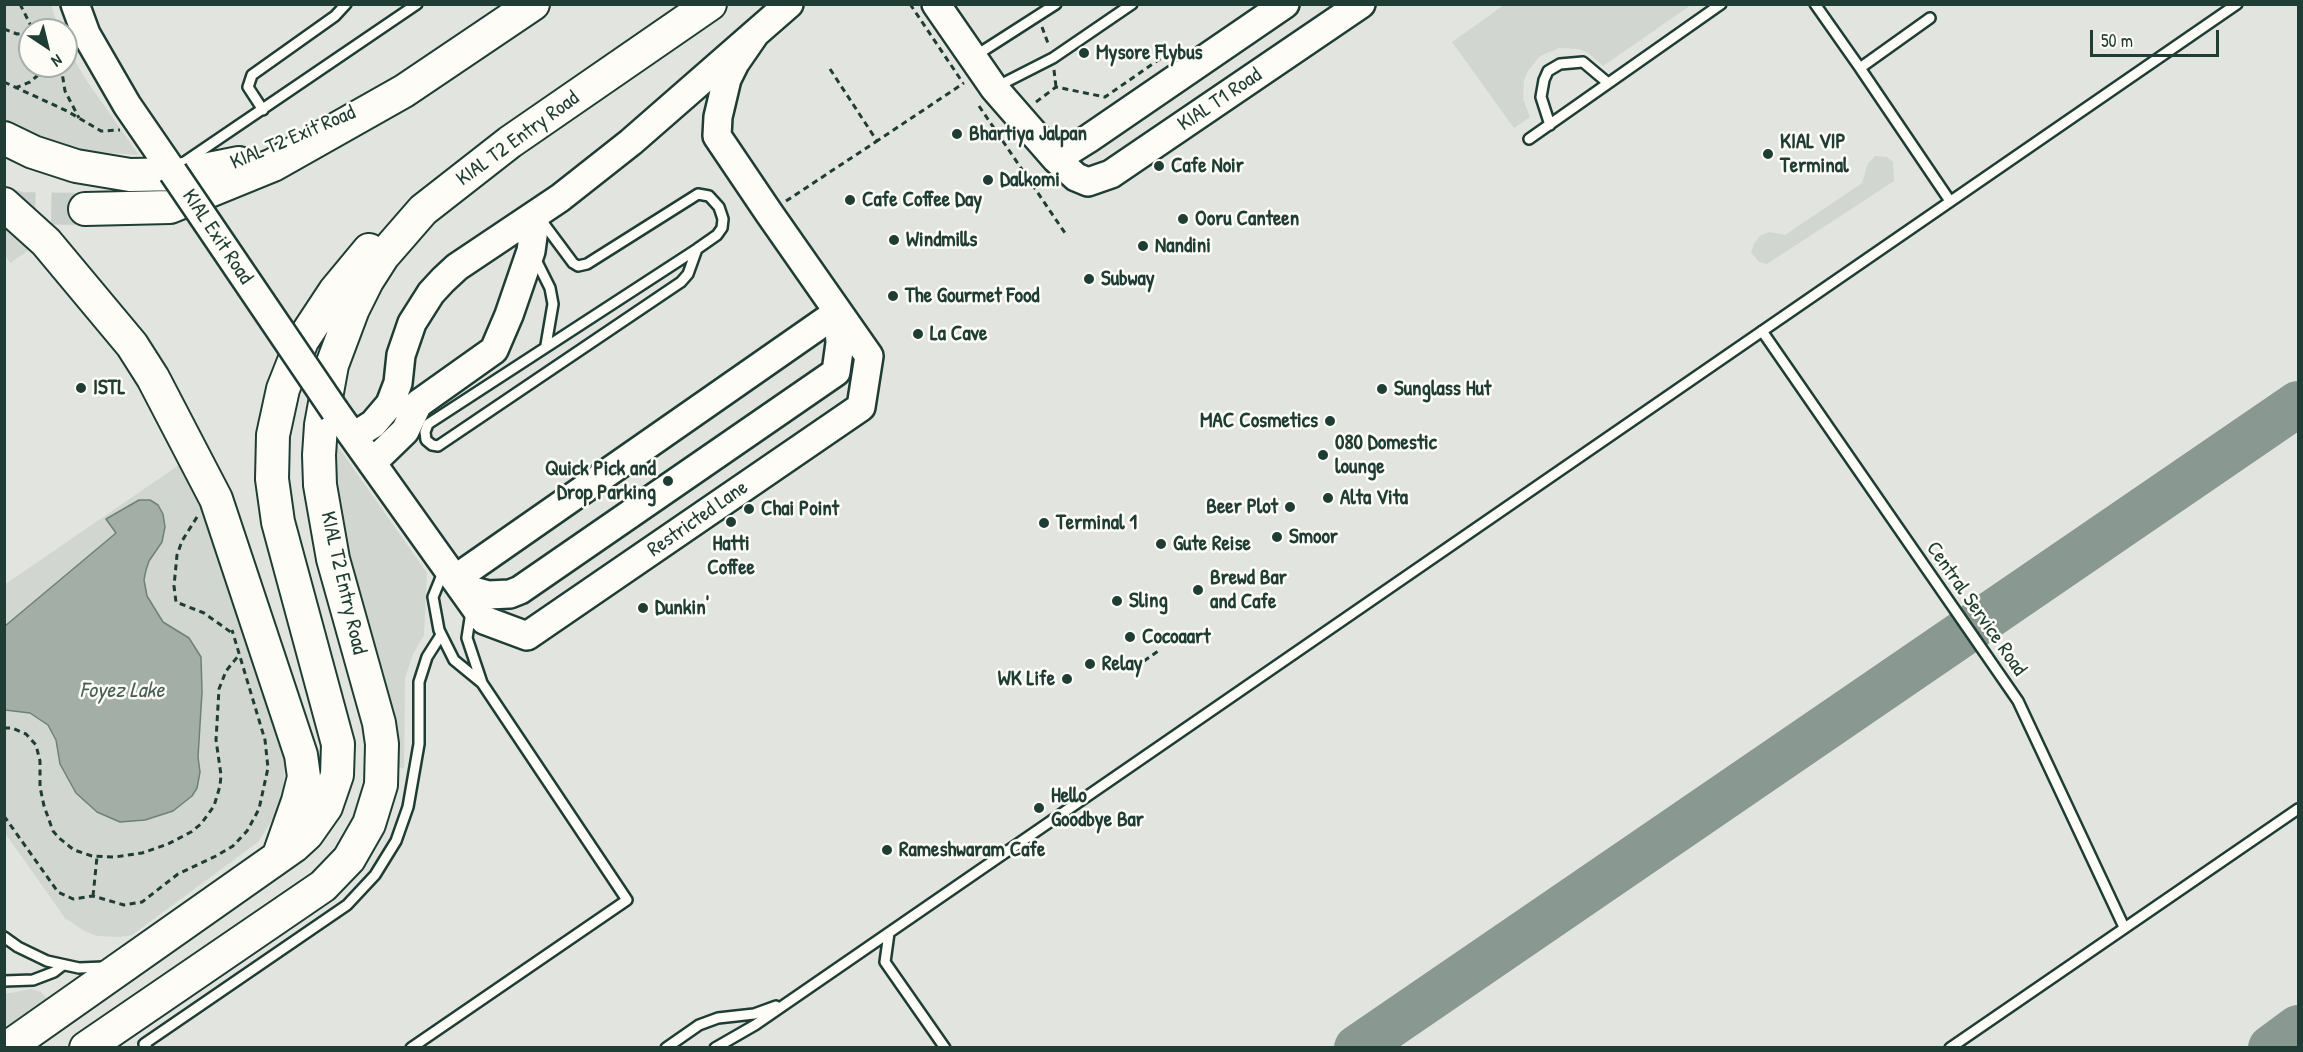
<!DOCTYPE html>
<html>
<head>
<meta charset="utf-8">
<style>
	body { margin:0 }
	#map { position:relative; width:2303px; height:1052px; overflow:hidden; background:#f4f4ef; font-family:"Patrick Hand",sans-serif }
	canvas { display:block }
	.frame { position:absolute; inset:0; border:6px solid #1f3d34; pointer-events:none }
	.north { position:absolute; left:18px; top:18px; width:60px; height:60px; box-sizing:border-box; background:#fdfcf7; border:2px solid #a4b0a9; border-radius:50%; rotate:145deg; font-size:16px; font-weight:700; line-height:24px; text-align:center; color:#1f3d34 }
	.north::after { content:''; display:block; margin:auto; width:21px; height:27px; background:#1f3d34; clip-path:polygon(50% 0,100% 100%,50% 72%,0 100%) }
	.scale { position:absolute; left:2090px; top:30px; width:129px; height:27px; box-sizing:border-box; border:3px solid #1f3d34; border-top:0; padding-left:8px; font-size:18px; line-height:21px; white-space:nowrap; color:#1f3d34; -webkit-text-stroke:4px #fdfcf7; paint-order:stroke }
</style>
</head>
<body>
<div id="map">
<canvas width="2303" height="1052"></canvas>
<div class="frame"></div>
<div class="north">N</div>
<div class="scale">50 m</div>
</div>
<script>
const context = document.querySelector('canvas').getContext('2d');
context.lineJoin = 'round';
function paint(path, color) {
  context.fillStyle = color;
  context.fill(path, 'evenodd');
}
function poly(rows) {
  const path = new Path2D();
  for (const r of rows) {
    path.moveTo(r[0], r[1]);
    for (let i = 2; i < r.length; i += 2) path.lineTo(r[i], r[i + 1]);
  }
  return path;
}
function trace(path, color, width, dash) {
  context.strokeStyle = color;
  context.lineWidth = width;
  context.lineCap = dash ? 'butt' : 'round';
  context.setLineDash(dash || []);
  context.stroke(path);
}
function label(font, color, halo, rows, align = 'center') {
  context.font = font + ' "Patrick Hand",sans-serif';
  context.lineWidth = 5;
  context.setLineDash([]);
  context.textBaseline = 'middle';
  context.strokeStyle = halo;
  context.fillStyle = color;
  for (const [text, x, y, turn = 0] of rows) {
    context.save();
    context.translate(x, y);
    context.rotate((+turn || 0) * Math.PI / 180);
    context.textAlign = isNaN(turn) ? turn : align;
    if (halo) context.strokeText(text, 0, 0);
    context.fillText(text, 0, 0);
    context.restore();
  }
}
paint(poly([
	[5,5,2298,5,2298,1047,5,1048],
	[30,30,66,30,66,66,30,66]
]), '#e2e5df');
paint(poly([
	[4,5,51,5,59,30,30,30,30,66,66,66,66,45,86,80,139,155,86,151,60,145,5,124],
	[1504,5,1504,4,1691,5,1603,66,1588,53,1579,49,1559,48,1540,56,1528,71,1524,80,1523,99,1530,117,1514,128,1452,42],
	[1875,156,1887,157,1893,162,1894,181,1767,264,1759,262,1751,252,1754,244,1760,236,1769,232,1785,235,1862,183,1868,163],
	[4,226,30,249,10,263,5,255],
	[334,441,427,573,424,635,413,654,405,678,404,768,395,768,335,535],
	[182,463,203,509,282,739,285,756,283,790,274,817,258,842,132,935,120,937,97,936,86,932,65,918,5,833,4,585],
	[31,989,41,992,48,1000,5,1031,4,994]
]), '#d1d6d1');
const water = poly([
	[139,500,150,500,158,505,163,514,165,527,162,542,149,561,146,570,144,580,147,596,163,622,189,638,201,657,202,692,198,757,200,772,197,788,192,796,173,811,145,820,120,822,97,812,76,793,60,764,56,740,48,725,30,713,5,710,5,626,116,533,106,519,139,500]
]);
paint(water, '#a3aea7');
trace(water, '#6e8179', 1.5);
trace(poly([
	[1357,1048,2298,404],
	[2271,1048,2298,1028]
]), '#8a9892', 46);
trace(poly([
	[4,203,21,208,85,209]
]), '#c9cfca', 32, [32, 16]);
const service = poly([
	[1815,4,1860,68,1930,18],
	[975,56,1056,4],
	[1860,68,1950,201],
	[996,87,1053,58,1132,4],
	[263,110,248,87,252,75,335,16,346,4],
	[1550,125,1541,97,1544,80,1548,71,1560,64,1583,62,1608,83],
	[1529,139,1721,4],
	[186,161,417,4],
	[541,220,573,263,578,266,587,264,698,194,709,196,719,207,723,219,722,228,717,235,697,249,428,424,425,432,426,440,432,445,438,446,681,282,688,274,697,249],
	[534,256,550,288,553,304,546,345],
	[1762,331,2018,701,2124,927],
	[444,570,433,597,439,630,454,660,482,683],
	[889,933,885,962,945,1048],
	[4,937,18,947,47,961,79,968,104,967],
	[4,981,33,980,54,972,63,965],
	[147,1048,144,1044,347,905,375,875,396,841,408,807,419,744,419,682,427,657,441,635],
	[411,1048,627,900,482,683,467,638,471,612],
	[666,1048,699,1025,718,1018,754,1014,776,1006],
	[715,1048,755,1025,2237,4],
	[1950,1048,2298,809]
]);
const secondary = poly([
	[75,4,86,34,127,105,173,172],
	[936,4,994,88,1056,159,1076,177,1088,182,1111,174,1361,4],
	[1056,159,1088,139,1285,4],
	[335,411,484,620,527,636,861,407,869,356,769,213,717,136,718,117,727,79,735,63,755,34],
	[354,436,373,424,390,404,398,383,401,355,412,323,431,293,443,280,457,267,560,198,631,142,789,4],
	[372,463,405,431,418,404,494,350,509,315,531,251,536,214],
	[455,579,838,312],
	[456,580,470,590,488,595,510,594,520,590,836,372,840,343,838,312]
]);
const primary = poly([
	[4,138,33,152,76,166,130,175,184,174,239,163],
	[4,204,46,242,132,345,153,378,216,499,301,755,304,777,298,801,279,855],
	[85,209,170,207,273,165,404,91,533,4],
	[7,1048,294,846,307,834,326,807,337,775,338,744,278,522,272,479,273,435,283,389,302,341,335,291,369,250],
	[86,1048,323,886,349,859,369,824,381,785,382,744,379,723,333,559,320,485,319,455,321,425,332,365,353,309,367,281,383,256,423,210,510,142,710,4]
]);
trace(service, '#1f3d34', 14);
trace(secondary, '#1f3d34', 32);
trace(primary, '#1f3d34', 36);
trace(poly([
	[20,4,33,30],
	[1042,27,1049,46],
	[4,29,17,34,30,33],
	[61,66,65,91,79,118],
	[830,69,877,141,964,83],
	[1054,70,1056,87],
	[4,82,67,111,101,131,120,130],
	[15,88,30,82,37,76,43,66],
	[1036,102,1056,87,1105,97,1177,47],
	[979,106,1067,236],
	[786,201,877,141],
	[197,517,182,541,177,555,174,586,176,602,204,613,232,633],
	[1144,661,1161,649],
	[4,728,12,728,26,734,36,745,40,761,40,787,44,806,53,831,59,838,74,850,92,856,115,857,142,853,168,844,191,832,201,824,214,806,220,786,221,775,216,740,219,689,226,671,239,655],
	[4,816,58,892,73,899,93,896,124,905,142,902,178,874,216,856,233,846,247,831,259,809,268,768,265,740,232,630],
	[93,896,97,857]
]), '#1f3d34', 3, [6, 4.5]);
trace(service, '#fdfcf7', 9);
trace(secondary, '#fdfcf7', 27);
trace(primary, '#fdfcf7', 32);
const secondaryBridge = poly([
	[173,172,335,411]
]);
trace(secondaryBridge, '#1f3d34', 32, []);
trace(poly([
	[910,4,963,83]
]), '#1f3d34', 3, [6, 4.5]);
trace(secondaryBridge, '#fdfcf7', 27);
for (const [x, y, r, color] of [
	[1084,53,6,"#1f3d34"],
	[957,134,6,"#1f3d34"],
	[1768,154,6,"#1f3d34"],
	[1159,166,6,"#1f3d34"],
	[988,180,6,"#1f3d34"],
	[850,200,6,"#1f3d34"],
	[1183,219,6,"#1f3d34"],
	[894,240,6,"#1f3d34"],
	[1143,246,6,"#1f3d34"],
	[1089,279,6,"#1f3d34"],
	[893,296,6,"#1f3d34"],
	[918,334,6,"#1f3d34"],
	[81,388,6,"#1f3d34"],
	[1382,389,6,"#1f3d34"],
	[1330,421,6,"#1f3d34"],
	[1323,455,6,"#1f3d34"],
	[668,481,6,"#1f3d34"],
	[1328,498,6,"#1f3d34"],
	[1290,507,6,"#1f3d34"],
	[749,509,6,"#1f3d34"],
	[731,522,6,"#1f3d34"],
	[1044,523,6,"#1f3d34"],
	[1277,537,6,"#1f3d34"],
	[1161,544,6,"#1f3d34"],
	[1198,590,6,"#1f3d34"],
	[1117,601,6,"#1f3d34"],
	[643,608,6,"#1f3d34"],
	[1130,637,6,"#1f3d34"],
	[1090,664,6,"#1f3d34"],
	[1067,679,6,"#1f3d34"],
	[1039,808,6,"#1f3d34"],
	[887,850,6,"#1f3d34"]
]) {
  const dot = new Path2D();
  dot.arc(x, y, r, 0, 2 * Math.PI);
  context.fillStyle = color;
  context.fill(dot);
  trace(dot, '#fdfcf7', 2);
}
label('bold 21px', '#1f3d34', '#fdfcf7', [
	["Mysore Flybus",1096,53],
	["Bhartiya Jalpan",969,134],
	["KIAL VIP",1780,142],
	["Terminal",1780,166],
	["Cafe Noir",1171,166],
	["Dalkomi",1000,180],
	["Cafe Coffee Day",862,200],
	["Ooru Canteen",1195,219],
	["Windmills",906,240],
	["Nandini",1155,246],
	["Subway",1101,279],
	["The Gourmet Food",905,296],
	["La Cave",930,334],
	["ISTL",93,388],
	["Sunglass Hut",1394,389],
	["MAC Cosmetics",1318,421,"right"],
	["080 Domestic",1335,443],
	["lounge",1335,467],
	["Quick Pick and",656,469,"right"],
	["Drop Parking",656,493,"right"],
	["Alta Vita",1340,498],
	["Beer Plot",1278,507,"right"],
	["Chai Point",761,509],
	["Terminal 1",1056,523],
	["Smoor",1289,537],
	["Hatti",731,544,"center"],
	["Coffee",731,568,"center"],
	["Gute Reise",1173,544],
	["Brewd Bar",1210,578],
	["and Cafe",1210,602],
	["Sling",1129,601],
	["Dunkin'",655,608],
	["Cocoaart",1142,637],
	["Relay",1102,664],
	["WK Life",1055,679,"right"],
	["Hello",1051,796],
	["Goodbye Bar",1051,820],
	["Rameshwaram Cafe",899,850]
], 'left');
label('21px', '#1f3d34', '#fdfcf7', [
	["KIAL T1 Road",1220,100,-34],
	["KIAL T2 Exit Road",293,138,-23],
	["KIAL T2 Entry Road",518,139,-36],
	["KIAL Exit Road",217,237,56],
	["Restricted Lane",698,519,-35],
	["KIAL T2 Entry Road",343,583,77],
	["Central Service Road",1976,609,55]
]);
label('italic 22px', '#475f56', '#fdfcf7', [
	["Foyez Lake",122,691]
]);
</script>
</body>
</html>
